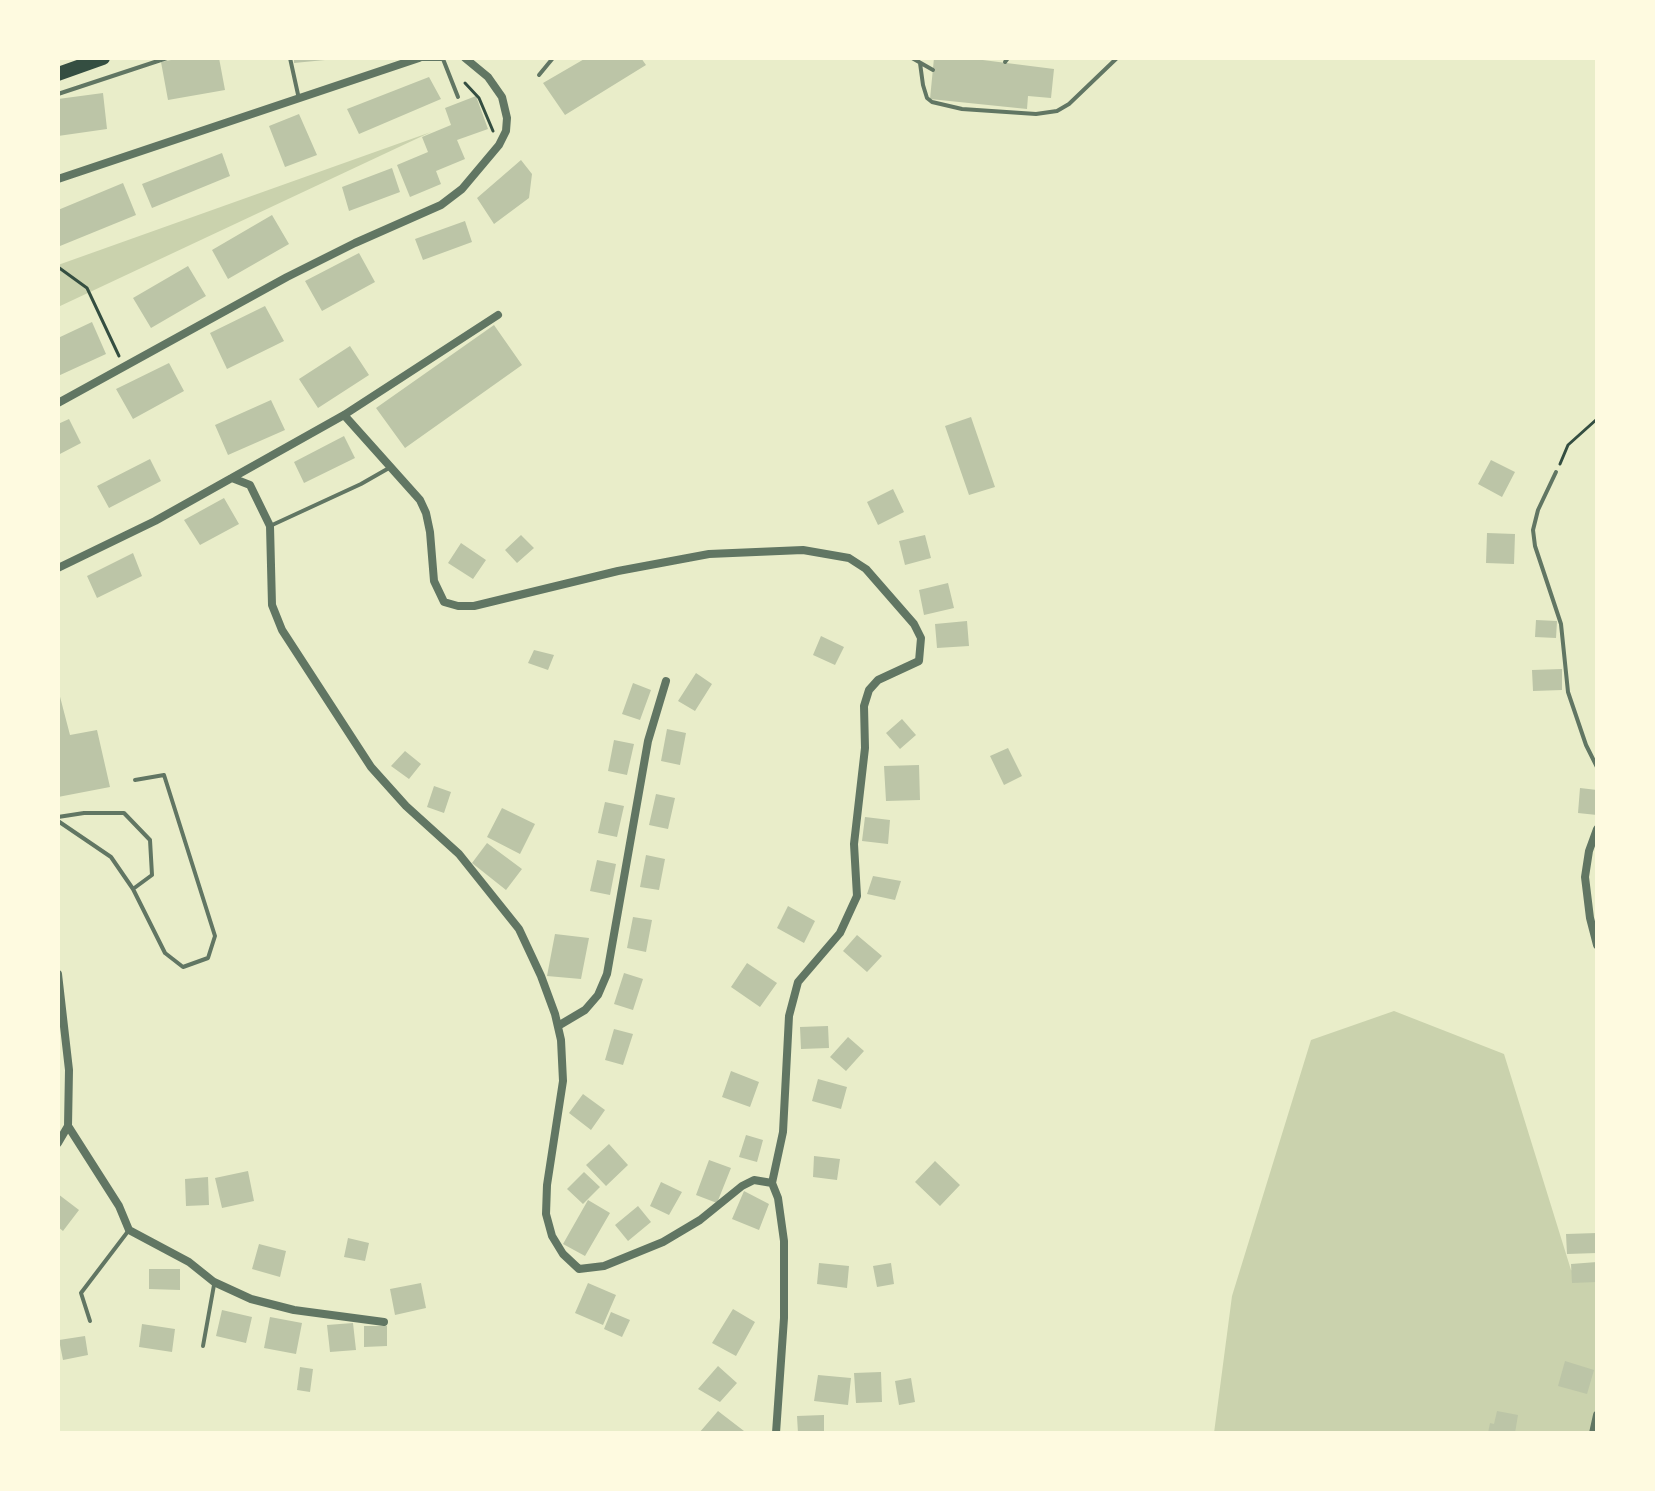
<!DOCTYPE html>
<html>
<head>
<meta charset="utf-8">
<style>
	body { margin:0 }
	#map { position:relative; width:1655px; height:1491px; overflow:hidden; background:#e9edc9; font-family:Arial,sans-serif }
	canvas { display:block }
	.frame { position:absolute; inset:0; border:60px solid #fefae0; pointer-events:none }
</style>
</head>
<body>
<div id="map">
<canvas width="1655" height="1491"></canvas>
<div class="frame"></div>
</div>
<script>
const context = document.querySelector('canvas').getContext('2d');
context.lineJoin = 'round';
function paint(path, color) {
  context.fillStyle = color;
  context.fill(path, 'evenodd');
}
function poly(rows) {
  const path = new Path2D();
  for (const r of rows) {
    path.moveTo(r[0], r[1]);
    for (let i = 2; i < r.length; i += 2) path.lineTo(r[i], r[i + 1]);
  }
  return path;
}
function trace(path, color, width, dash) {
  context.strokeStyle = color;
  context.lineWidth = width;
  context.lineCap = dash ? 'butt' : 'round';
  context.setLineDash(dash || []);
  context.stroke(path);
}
paint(poly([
	[431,132,58,307,58,265],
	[1394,1011,1504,1054,1571,1270,1597,1281,1597,1433,1214,1433,1232,1296,1311,1040]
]), '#cad2ad');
paint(poly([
	[181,58,219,58,225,90,168,100,161,62],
	[294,58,325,58,325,60,294,63],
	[586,58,641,58,646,65,565,115,543,83],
	[934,58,967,58,1054,69,1051,98,1028,96,1027,109,930,99],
	[429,77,441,99,359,134,347,109],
	[103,93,107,129,58,136,58,99],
	[476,96,488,129,457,140,465,159,436,171,441,184,410,197,397,165,428,152,422,137,451,125,445,108],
	[299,114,317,155,285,167,269,126],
	[222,153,230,176,152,208,142,184],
	[521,160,532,174,529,198,494,224,477,198],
	[392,168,400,192,349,211,342,187],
	[123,183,136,215,60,246,58,210],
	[272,215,289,244,228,279,212,250],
	[465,221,472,242,423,260,415,239],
	[359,253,375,282,322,311,305,281],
	[188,266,206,296,151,328,133,298],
	[265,306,284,341,227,369,210,333],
	[92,322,106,354,58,376,58,338],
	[494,325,522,365,405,448,376,408],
	[350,346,369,375,318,408,299,379],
	[169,363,184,391,133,419,116,389],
	[271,400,285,430,228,455,215,425],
	[971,417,995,487,969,495,945,426],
	[69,419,81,443,58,455,58,424],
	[344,436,355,458,304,483,294,462],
	[150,459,161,481,109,508,97,486],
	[1491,460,1515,472,1502,497,1478,484],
	[893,489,904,512,878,525,867,502],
	[224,498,239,524,200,545,184,520],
	[1487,533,1515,534,1514,564,1486,563],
	[521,535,534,548,517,563,505,550],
	[925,535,931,558,905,565,899,541],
	[461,543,486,560,473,579,448,563],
	[133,553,142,576,97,598,87,576],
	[948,583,954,608,924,615,919,590],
	[1536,620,1557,621,1556,638,1535,637],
	[967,621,969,646,937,648,935,624],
	[821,636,844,647,835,665,813,655],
	[534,650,554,655,548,670,528,663],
	[1562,669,1562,690,1533,691,1532,670],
	[696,673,712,684,695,711,678,701],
	[633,683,651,690,640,720,622,714],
	[58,689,70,735,97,730,110,787,58,797],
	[902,719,916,735,900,749,886,733],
	[667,729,686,733,680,765,661,761],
	[614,740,634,744,627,775,608,771],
	[1008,748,1022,776,1004,785,990,756],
	[405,751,421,764,409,779,391,766],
	[919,765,920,800,886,801,884,766],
	[434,786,451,792,444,813,427,807],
	[1580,788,1597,790,1597,815,1578,813],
	[656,794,675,798,668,829,649,825],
	[605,802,624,806,617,837,598,833],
	[502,808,535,824,520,854,487,837],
	[865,817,890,820,888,844,862,841],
	[487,843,522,869,506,890,472,863],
	[646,855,665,859,659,890,640,887],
	[597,860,616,864,610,895,590,891],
	[873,876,901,881,895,900,867,894],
	[788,906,815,921,804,943,777,928],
	[633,917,652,920,646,952,627,948],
	[555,934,589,938,581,979,547,976],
	[857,935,882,956,867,972,843,951],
	[747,963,777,983,760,1007,731,987],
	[624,973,643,979,633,1010,614,1004],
	[828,1026,829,1048,801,1049,800,1027],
	[614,1029,633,1034,623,1065,605,1060],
	[848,1037,864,1051,846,1071,830,1057],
	[731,1071,759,1082,750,1107,722,1097],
	[818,1079,847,1087,841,1109,812,1101],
	[583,1094,605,1110,591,1130,569,1113],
	[746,1135,763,1140,757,1162,739,1157],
	[609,1144,628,1165,606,1186,586,1165],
	[814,1156,840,1159,837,1180,813,1177],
	[709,1160,731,1168,717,1203,696,1195],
	[935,1161,960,1185,940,1206,915,1182],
	[248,1171,254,1201,222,1208,215,1178],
	[584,1172,600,1187,583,1204,567,1189],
	[208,1177,209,1205,186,1206,185,1179],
	[661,1182,682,1192,669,1215,650,1206],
	[744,1191,769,1204,759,1230,732,1219],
	[58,1194,79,1210,63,1231,58,1227],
	[588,1200,610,1213,585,1256,563,1244],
	[638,1206,651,1222,628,1241,615,1225],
	[1597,1233,1597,1253,1567,1254,1566,1234],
	[348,1238,369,1243,365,1261,344,1257],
	[259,1244,286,1251,280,1277,252,1269],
	[1597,1262,1597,1282,1572,1283,1571,1264],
	[819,1263,849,1266,847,1288,817,1284],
	[891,1263,894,1284,877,1287,873,1266],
	[149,1269,180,1269,180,1290,149,1289],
	[421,1283,426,1308,395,1315,390,1289],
	[588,1283,616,1295,603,1325,575,1313],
	[733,1309,755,1322,736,1356,712,1343],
	[222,1310,252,1317,246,1343,216,1336],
	[611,1312,630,1320,622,1337,604,1329],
	[270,1317,302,1323,296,1354,264,1348],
	[353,1323,356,1350,330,1352,327,1325],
	[142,1324,175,1329,172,1352,139,1347],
	[364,1326,387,1326,387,1346,364,1347],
	[85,1336,88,1355,63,1360,59,1340],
	[1565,1361,1594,1370,1587,1394,1558,1386],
	[718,1366,737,1383,720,1402,698,1389],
	[300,1367,313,1369,310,1392,297,1390],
	[881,1372,882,1402,856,1403,854,1373],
	[818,1375,851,1378,848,1405,814,1401],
	[911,1378,915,1402,899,1405,895,1381],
	[718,1411,744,1431,743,1433,699,1433],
	[1497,1411,1518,1415,1515,1433,1488,1433,1490,1423,1494,1424],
	[824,1415,824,1433,798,1433,797,1416]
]), '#bcc5a7');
trace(poly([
	[465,83,479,98,493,131],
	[58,267,87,288,119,356],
	[1560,464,1568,445,1597,419]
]), '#344e41', 3);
trace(poly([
	[290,58,299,99],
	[912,58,933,70],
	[418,59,443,59,458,97],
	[1005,62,1008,58],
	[920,63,923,85,927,98,932,102,962,109,1036,114,1057,111,1069,104,1117,58],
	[539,75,553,58],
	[58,94,167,58],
	[1556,472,1538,510,1533,530,1535,546,1561,624,1568,692,1586,745,1597,767],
	[270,526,361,484,389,468],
	[58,817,84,813,124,813,150,840,152,875,133,889],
	[58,821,111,857,133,889,165,953,183,967,208,958,215,936,164,775,135,780],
	[90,1321,81,1293,129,1230],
	[203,1346,214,1285]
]), '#617663', 4);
trace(poly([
	[58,179,419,58],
	[58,403,287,277,355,243,441,205,462,189,499,145,506,131,507,118,502,97,488,77,465,58],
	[344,415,420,500,426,513,430,532,434,581,444,602,458,606,474,606,618,571,709,554,803,550,849,558,866,569,914,624,921,638,919,661,878,680,869,690,864,706,865,748,854,844,857,896,840,933,798,982,789,1016,783,1132,772,1183],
	[232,478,250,485,270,526,272,605,282,630,371,767,406,806,459,854,519,929,541,976,555,1014,561,1040,563,1081,547,1185,546,1214,552,1236,563,1254,579,1269,604,1266,663,1242,700,1220,742,1186,754,1180,772,1183,778,1198,784,1241,784,1318,776,1433],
	[58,568,155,521,344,415,498,315],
	[1597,829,1589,851,1585,877,1590,918,1597,945],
	[58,974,69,1070,68,1126,58,1143],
	[558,1026,585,1010,598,995,607,974,648,741,666,681],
	[68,1126,119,1206,129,1230,189,1262,214,1282,251,1299,294,1310,384,1322],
	[1593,1433,1597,1415]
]), '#617663', 8);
trace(poly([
	[58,74,103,58]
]), '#344e41', 14);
</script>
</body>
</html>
